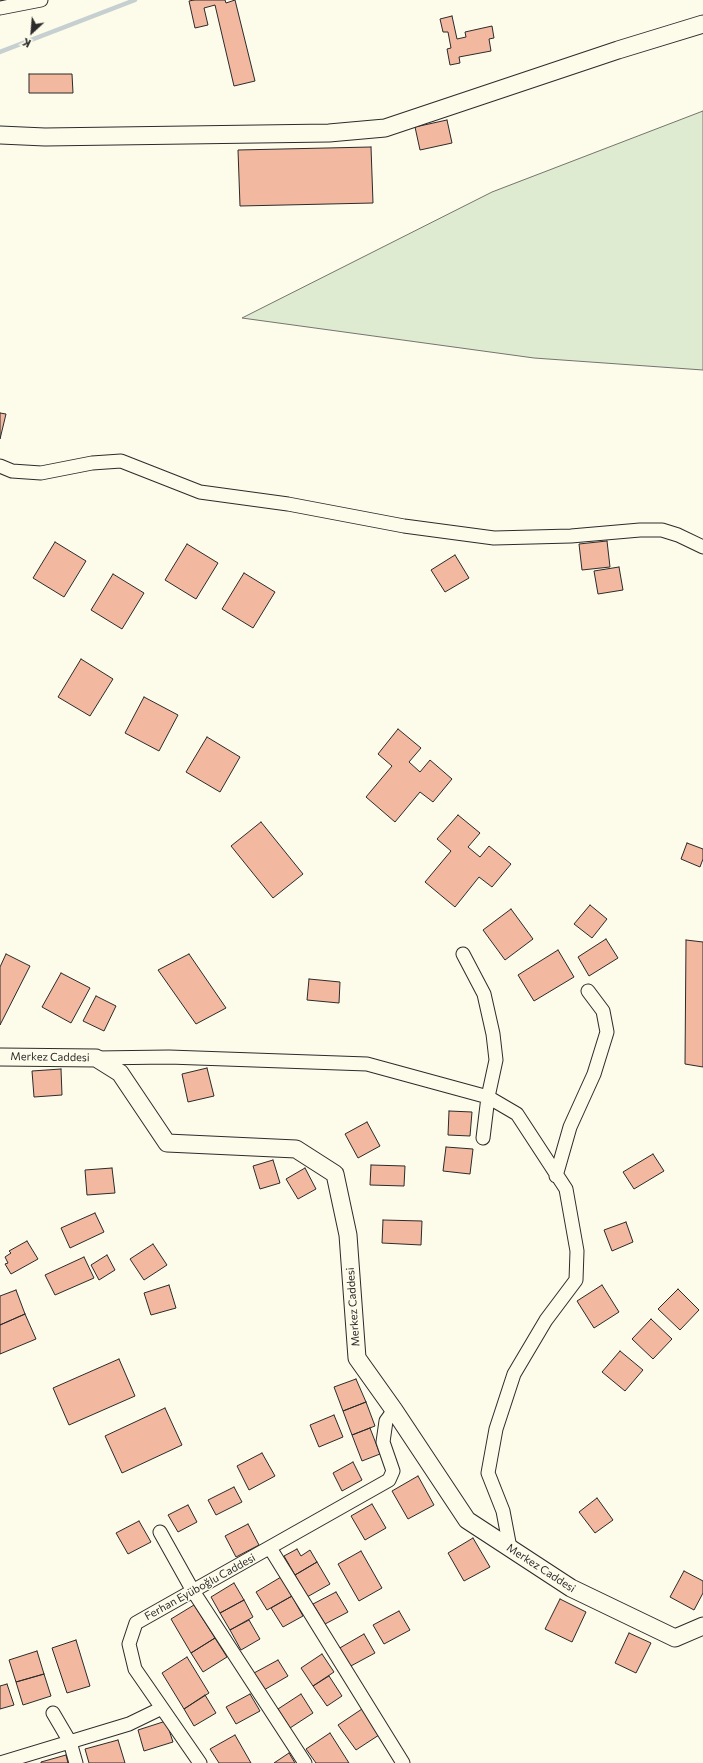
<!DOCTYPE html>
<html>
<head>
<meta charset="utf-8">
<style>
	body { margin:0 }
	#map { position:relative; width:703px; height:1763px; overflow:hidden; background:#fdfbea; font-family:Commissioner,sans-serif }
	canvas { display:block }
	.north { position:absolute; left:12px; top:12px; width:40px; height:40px; -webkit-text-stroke:3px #fdfbea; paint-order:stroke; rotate:206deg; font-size:11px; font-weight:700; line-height:16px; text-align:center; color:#2b2b2b }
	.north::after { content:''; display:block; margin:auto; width:14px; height:18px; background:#2b2b2b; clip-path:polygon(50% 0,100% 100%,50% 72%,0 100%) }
</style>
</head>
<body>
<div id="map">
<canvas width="703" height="1763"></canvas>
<div class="north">K</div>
</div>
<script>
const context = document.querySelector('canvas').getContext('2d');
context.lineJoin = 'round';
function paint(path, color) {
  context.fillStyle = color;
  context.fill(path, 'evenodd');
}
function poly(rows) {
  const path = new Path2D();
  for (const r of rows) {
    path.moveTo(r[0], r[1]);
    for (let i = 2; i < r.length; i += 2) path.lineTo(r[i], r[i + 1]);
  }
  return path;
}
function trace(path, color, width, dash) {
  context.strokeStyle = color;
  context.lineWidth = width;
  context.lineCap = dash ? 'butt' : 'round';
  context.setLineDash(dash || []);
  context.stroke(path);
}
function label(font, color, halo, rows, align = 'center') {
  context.font = font + ' Commissioner,sans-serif';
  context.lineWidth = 3;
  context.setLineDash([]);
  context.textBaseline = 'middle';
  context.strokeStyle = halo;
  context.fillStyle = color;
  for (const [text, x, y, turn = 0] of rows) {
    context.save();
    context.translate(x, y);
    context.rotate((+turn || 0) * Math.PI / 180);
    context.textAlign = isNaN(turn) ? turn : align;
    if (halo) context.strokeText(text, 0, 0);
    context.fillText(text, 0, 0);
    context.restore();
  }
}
const green = poly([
	[703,111,703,370,534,358,242,318,492,192,703,111]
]);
paint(green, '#deebd1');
trace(green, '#74746e', 1);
trace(poly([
	[0,52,135,0]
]), '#c7d0d0', 4.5);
const building = poly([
	[194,0,225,0,226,3,235,0,255,81,234,86,215,5,204,8,208,25,195,28,189,1,194,0],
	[452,16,457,39,466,37,465,32,492,26,494,38,489,39,491,51,459,57,460,63,450,65,447,49,451,48,448,32,443,32,440,19,452,16],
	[29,74,72,74,73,93,29,93,29,74],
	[447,120,452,143,420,150,415,127,447,120],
	[371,147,373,203,240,206,238,150,371,147],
	[0,413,6,414,0,439,0,413],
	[607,541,610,567,582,570,579,544,607,541],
	[55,542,86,561,64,597,33,578,55,542],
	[187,544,218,563,196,599,165,580,187,544],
	[455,555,469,578,445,592,431,570,455,555],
	[619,567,623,590,598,594,594,571,619,567],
	[244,573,275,592,253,628,222,609,244,573],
	[113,574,144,593,122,629,91,610,113,574],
	[81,659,113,679,90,716,58,697,81,659],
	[144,697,178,715,159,751,125,733,144,697],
	[398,729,421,748,409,762,420,772,430,760,452,779,433,802,420,792,395,822,366,797,392,766,378,754,398,729],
	[207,737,240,757,220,792,186,772,207,737],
	[458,815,480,833,468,847,480,857,489,846,511,864,492,887,479,877,455,907,425,882,451,851,437,839,458,815],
	[261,822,303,874,273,898,231,846,261,822],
	[687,843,703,849,703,859,700,867,681,859,687,843],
	[590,905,607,919,592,938,574,924,590,905],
	[511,909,533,939,505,960,483,930,511,909],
	[606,939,618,958,589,976,578,957,606,939],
	[686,940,703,942,703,1067,685,1064,686,940],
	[558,950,574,977,534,1001,518,975,558,950],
	[6,954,30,966,0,1025,0,967,6,954],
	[189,954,226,1008,196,1024,158,970,189,954],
	[61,973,90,988,71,1023,42,1007,61,973],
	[309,979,340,982,339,1003,307,1000,309,979],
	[96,996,116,1006,104,1031,83,1021,96,996],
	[207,1068,214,1096,188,1102,182,1074,207,1068],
	[61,1069,62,1095,34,1097,32,1071,61,1069],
	[449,1111,472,1112,470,1136,448,1135,449,1111],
	[367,1122,380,1146,358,1158,345,1134,367,1122],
	[446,1147,473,1149,470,1174,443,1171,446,1147],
	[653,1154,664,1171,634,1189,623,1172,653,1154],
	[273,1160,280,1183,260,1189,253,1166,273,1160],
	[371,1165,405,1166,404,1186,370,1185,371,1165],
	[112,1168,115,1193,87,1195,85,1170,112,1168],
	[305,1168,316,1189,298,1199,286,1179,305,1168],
	[95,1213,104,1232,70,1248,61,1228,95,1213],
	[383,1220,422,1221,421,1245,382,1243,383,1220],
	[626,1222,633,1242,612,1251,604,1230,626,1222],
	[27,1241,38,1259,11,1274,5,1264,8,1263,5,1257,11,1253,9,1251,27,1241],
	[153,1244,167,1265,144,1280,130,1259,153,1244],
	[107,1255,115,1270,99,1280,91,1265,107,1255],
	[84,1257,94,1278,55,1295,45,1275,84,1257],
	[169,1285,176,1308,151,1315,144,1293,169,1285],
	[602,1285,619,1312,594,1328,577,1301,602,1285],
	[678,1289,699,1310,680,1330,658,1309,678,1289],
	[16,1290,25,1314,0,1325,0,1296,16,1290],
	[25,1314,36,1339,0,1354,0,1325,25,1314],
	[651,1319,672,1339,653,1359,632,1339,651,1319],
	[620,1351,643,1370,625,1391,602,1372,620,1351],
	[119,1359,135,1396,69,1425,53,1388,119,1359],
	[356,1379,366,1402,343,1411,334,1387,356,1379],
	[366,1402,375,1426,352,1435,343,1411,366,1402],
	[165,1408,182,1445,122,1473,105,1436,165,1408],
	[334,1415,343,1437,319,1447,310,1425,334,1415],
	[370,1428,380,1454,362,1461,352,1435,370,1428],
	[262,1453,275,1476,249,1490,237,1466,262,1453],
	[353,1462,362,1480,342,1491,333,1473,353,1462],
	[418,1476,434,1505,408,1519,392,1491,418,1476],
	[234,1487,242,1502,216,1515,208,1500,234,1487],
	[597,1498,613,1520,595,1533,579,1512,597,1498],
	[372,1504,386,1528,365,1540,351,1516,372,1504],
	[188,1505,197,1522,178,1532,168,1515,188,1505],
	[139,1521,151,1542,128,1554,116,1533,139,1521],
	[248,1524,259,1545,236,1557,225,1536,248,1524],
	[473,1538,490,1567,464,1581,448,1553,473,1538],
	[297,1549,301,1556,310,1550,317,1562,295,1575,284,1556,297,1549],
	[361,1551,382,1588,359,1601,338,1564,361,1551],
	[317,1562,330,1584,307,1597,295,1575,317,1562],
	[684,1571,703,1581,703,1593,694,1610,670,1597,684,1571],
	[281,1577,292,1596,267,1610,256,1592,281,1577],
	[234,1583,244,1600,220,1613,211,1597,234,1583],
	[336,1592,348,1612,325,1624,313,1604,336,1592],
	[292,1596,303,1616,283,1627,271,1608,292,1596],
	[560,1599,586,1612,572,1642,545,1629,560,1599],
	[244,1600,253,1617,230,1630,220,1613,244,1600],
	[194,1605,215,1638,191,1653,171,1619,194,1605],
	[399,1611,410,1630,384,1644,373,1625,399,1611],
	[249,1620,260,1639,241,1650,230,1630,249,1620],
	[629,1633,651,1643,636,1673,615,1663,629,1633],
	[364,1634,375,1653,349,1667,338,1649,364,1634],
	[215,1638,227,1657,203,1672,191,1653,215,1638],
	[76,1640,90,1686,67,1693,52,1648,76,1640],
	[37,1651,44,1674,16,1682,9,1660,37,1651],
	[322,1654,334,1672,313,1686,301,1668,322,1654],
	[187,1657,209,1693,184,1709,162,1673,187,1657],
	[278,1660,288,1676,264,1690,254,1673,278,1660],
	[44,1674,51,1696,23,1705,16,1682,44,1674],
	[329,1676,342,1696,327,1706,313,1686,329,1676],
	[7,1684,14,1705,0,1709,0,1686,7,1684],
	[250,1694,260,1711,236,1724,226,1707,250,1694],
	[301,1694,313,1713,290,1728,278,1709,301,1694],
	[205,1695,216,1713,194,1726,184,1709,205,1695],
	[362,1709,379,1735,356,1750,338,1725,362,1709],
	[166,1721,173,1742,144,1751,138,1730,166,1721],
	[330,1733,349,1763,316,1763,306,1749,330,1733],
	[235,1735,251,1763,219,1763,210,1749,235,1735],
	[118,1740,125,1763,89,1763,85,1749,118,1740],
	[289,1753,295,1763,274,1763,289,1753],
	[66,1755,68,1763,41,1763,41,1762,66,1755]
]);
paint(building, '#f2b8a0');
trace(building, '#2b2b2b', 1);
const minor = poly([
	[0,8,41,0],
	[0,466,12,471,41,473,92,463,121,461,200,492,288,504,404,526,494,538,571,536,640,530,662,530,678,535,703,547],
	[463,954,484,994,493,1034,496,1060,488,1097,483,1138],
	[96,1058,169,1057,367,1064,488,1097,517,1114,566,1189,577,1251,576,1280,546,1320,514,1374,496,1429,488,1473,503,1511,510,1548],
	[556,1176,570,1127,594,1074,607,1032,603,1011,588,991],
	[160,1532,193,1591,305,1763],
	[270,1548,403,1763],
	[162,1708,200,1763],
	[53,1713,70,1742,76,1763],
	[0,1763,129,1724,162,1708,135,1669,129,1644,136,1623,389,1480,393,1471,383,1442,386,1421,394,1410]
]);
const tertiary = poly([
	[0,135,45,137,329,133,385,128,618,50,703,24],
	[0,1057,96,1058,120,1073,167,1143,296,1149,335,1174,348,1235,357,1358,394,1410,467,1520,571,1588,675,1638,703,1626]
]);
trace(minor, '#2b2b2b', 15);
trace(tertiary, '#2b2b2b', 19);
trace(minor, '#fdfbea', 13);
trace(tertiary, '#fdfbea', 17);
label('11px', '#2b2b2b', '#fdfbea', [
	["Merkez Caddesi",50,1057,1],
	["Merkez Caddesi",353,1307,-94],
	["Merkez Caddesi",541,1568,33],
	["Ferhan Eyüboğlu Caddesi",200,1587,-29]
]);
</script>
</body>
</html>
